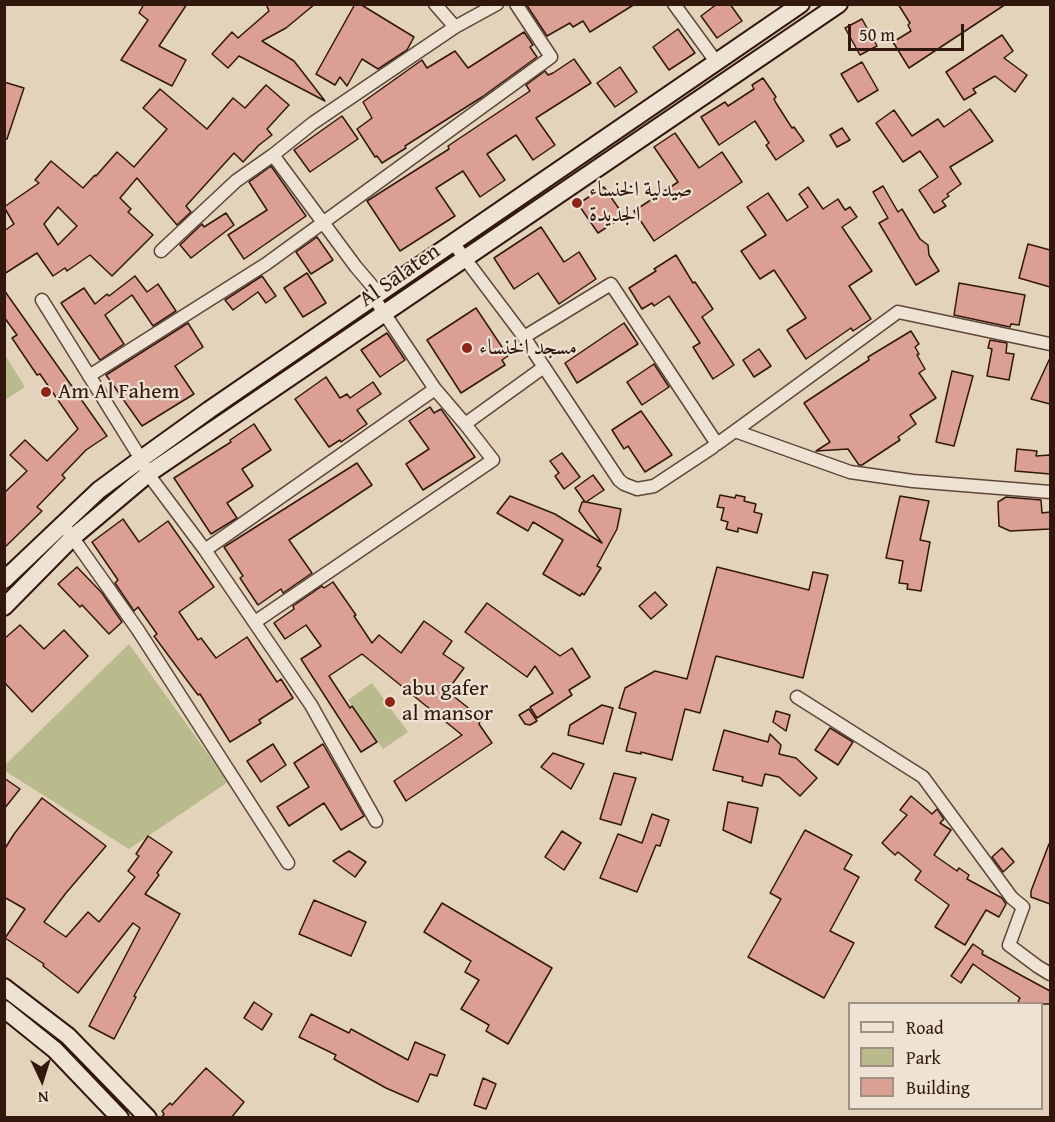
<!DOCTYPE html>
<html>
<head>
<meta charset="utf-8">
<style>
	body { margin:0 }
	#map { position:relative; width:1055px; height:1122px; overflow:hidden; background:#e4d3bb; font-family:"Gentium Book Plus",serif }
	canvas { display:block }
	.frame { position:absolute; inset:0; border:6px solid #32170c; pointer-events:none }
	.legend { position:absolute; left:848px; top:1002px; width:195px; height:108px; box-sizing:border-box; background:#ede2d3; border:2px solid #a29183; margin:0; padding:8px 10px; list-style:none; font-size:18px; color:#32170c }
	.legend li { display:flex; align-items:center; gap:12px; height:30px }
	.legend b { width:30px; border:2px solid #a29183 }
	.north { position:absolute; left:12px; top:1050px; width:60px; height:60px; -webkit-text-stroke:4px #ede2d3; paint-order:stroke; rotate:176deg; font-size:16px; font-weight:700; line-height:24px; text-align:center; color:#32170c }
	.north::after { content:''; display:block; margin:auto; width:21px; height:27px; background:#32170c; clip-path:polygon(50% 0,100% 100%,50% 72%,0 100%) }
	.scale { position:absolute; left:848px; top:24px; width:116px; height:27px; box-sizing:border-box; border:3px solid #32170c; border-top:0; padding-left:8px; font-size:18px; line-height:21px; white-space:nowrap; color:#32170c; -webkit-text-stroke:4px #ede2d3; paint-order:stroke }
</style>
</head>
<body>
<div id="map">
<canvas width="1055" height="1122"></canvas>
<div class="frame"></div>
<ul class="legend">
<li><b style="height:8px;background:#ede2d3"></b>Road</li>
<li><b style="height:16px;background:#babb8c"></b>Park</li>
<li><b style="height:16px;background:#db9f93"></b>Building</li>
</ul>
<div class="north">N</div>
<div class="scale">50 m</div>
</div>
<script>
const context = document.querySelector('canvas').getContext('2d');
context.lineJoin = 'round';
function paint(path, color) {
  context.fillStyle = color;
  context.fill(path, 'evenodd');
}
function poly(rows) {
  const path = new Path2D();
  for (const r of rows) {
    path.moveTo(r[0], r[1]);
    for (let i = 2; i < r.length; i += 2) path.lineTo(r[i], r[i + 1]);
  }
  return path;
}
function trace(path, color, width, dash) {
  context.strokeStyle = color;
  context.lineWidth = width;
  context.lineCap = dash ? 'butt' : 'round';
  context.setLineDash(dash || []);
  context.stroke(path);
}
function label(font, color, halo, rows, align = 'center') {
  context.font = font + ' "Gentium Book Plus",Amiri,serif';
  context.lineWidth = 4.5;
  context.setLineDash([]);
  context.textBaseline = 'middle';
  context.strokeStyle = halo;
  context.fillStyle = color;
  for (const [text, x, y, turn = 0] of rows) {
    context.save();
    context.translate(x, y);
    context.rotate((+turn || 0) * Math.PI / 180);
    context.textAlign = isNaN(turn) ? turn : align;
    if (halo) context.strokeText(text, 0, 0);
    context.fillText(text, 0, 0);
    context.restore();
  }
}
paint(poly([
	[5,355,25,387,5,400,4,356],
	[129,644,228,782,129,849,5,771,4,766],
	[372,683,408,732,383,749,348,700]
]), '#babb8c');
const building = poly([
	[144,4,187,4,159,46,186,60,172,86,121,60,148,20,139,13,144,4],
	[266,4,315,4,286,28,262,41,294,61,325,101,239,56,228,68,212,54,232,32,238,38,269,11,266,4],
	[355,4,360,4,414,37,407,50,378,69,362,59,347,86,340,77,335,85,316,74,355,4],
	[526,4,635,4,590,32,583,21,573,27,570,23,547,36,526,4],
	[717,4,730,4,742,21,717,38,701,16,717,4],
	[898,4,1006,4,909,68,893,42,911,31,908,25,910,23,898,4],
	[862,19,877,46,860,55,845,28,862,19],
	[678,29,695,53,669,70,653,47,678,29],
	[524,32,533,45,530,47,537,57,482,97,405,146,406,148,382,163,377,156,375,157,357,129,372,118,363,102,422,60,427,68,455,51,468,68,524,32],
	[1002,35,1013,51,1004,58,1027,75,1015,92,995,76,973,89,976,93,964,100,946,72,1002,35],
	[574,59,591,83,536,118,555,145,533,160,516,135,487,154,505,180,480,197,463,171,436,188,455,216,400,251,367,201,449,149,448,146,530,91,526,85,545,71,548,75,553,73,574,59],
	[862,62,878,90,858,102,841,74,862,62],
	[620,67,637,92,615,107,597,83,620,67],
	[763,78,776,97,774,99,776,103,792,128,794,127,804,141,776,160,766,145,769,143,755,121,719,145,701,117,725,102,728,106,754,89,752,85,763,78],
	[4,82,24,88,7,139,4,138,4,82],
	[266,85,289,105,267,129,272,135,259,145,243,162,234,153,186,206,191,212,177,225,137,178,120,198,131,209,128,212,153,235,112,276,90,255,67,271,65,268,53,276,37,253,4,274,4,231,14,224,4,207,39,183,35,180,51,161,83,188,95,175,96,176,117,152,134,167,167,129,143,108,160,89,207,129,233,98,245,108,266,85],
	[58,207,77,226,58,245,44,224,58,207],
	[970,109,993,141,950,167,961,184,947,194,949,196,942,201,946,206,934,213,919,190,938,177,920,151,903,162,876,123,894,110,912,136,938,119,944,127,970,109],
	[342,116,358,139,310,172,294,150,342,116],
	[842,128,850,140,837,147,830,135,842,128],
	[675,133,699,168,722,152,742,182,654,241,634,211,678,182,654,147,675,133],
	[271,166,306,216,244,259,228,235,267,210,249,182,271,166],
	[883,186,898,212,902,209,920,239,928,245,929,255,939,271,916,285,879,223,888,218,873,192,883,186],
	[604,187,624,216,598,233,578,204,604,187],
	[808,187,823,209,838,199,845,210,850,207,857,217,842,227,872,271,849,286,871,319,853,331,851,328,806,359,787,330,806,318,774,270,760,279,741,251,766,235,747,207,768,193,787,221,808,207,799,194,808,187],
	[226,213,234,225,191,258,180,245,202,224,204,227,226,213],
	[541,227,564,262,579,252,596,279,559,304,538,273,514,289,494,258,541,227],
	[317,237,333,260,311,274,296,252,317,237],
	[1028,244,1050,250,1050,287,1019,278,1028,244],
	[676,255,693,283,695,282,713,309,702,317,734,365,713,379,693,347,700,343,669,296,654,306,652,303,642,309,629,288,656,271,654,269,676,255],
	[307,273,326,303,303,317,284,288,307,273],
	[135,276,147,292,158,284,176,311,153,326,132,295,105,315,124,344,100,360,61,303,84,288,95,304,107,294,109,296,135,276],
	[262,276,276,296,266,303,258,292,233,310,225,300,262,276],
	[959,283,1025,295,1019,325,1011,324,1010,327,954,315,959,283],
	[4,290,107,436,86,450,62,475,65,478,37,507,42,511,4,548,4,493,27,471,10,455,25,440,47,461,78,429,40,374,37,375,12,338,17,335,4,317,4,290],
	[476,308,508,356,502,360,505,365,461,393,427,340,476,308],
	[188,323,203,347,175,366,194,394,142,426,106,375,188,323],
	[624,323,638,344,577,383,565,363,624,323],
	[911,331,919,344,915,347,919,354,917,355,925,369,919,373,936,398,910,415,916,424,898,437,900,440,862,465,859,465,848,449,816,451,830,442,804,403,869,360,868,357,911,331],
	[387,333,405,360,380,377,361,350,387,333],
	[990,340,1007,343,1006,353,1014,354,1009,380,987,376,992,349,988,348,990,340],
	[759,349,771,366,754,377,743,360,759,349],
	[1050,358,1050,404,1031,399,1050,358],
	[654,364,669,387,642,405,627,382,654,364],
	[952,371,973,376,954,446,936,442,952,371],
	[326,377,340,398,347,394,350,398,373,382,381,394,357,410,367,424,341,442,340,440,329,447,295,399,326,377],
	[430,407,434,413,441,409,475,457,423,490,406,464,429,449,409,421,430,407],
	[641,411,672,455,645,472,628,446,624,449,612,430,641,411],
	[254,424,271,450,242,469,253,486,227,503,237,518,211,534,174,478,231,442,230,440,254,424],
	[1017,449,1037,451,1036,456,1050,455,1050,474,1015,471,1017,449],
	[562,453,580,477,564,489,555,476,559,473,550,461,562,453],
	[357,463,372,485,289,540,312,573,283,593,281,589,258,605,240,578,243,576,224,547,357,463],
	[593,475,604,490,586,502,621,509,617,529,597,566,601,568,584,595,582,593,580,596,543,574,563,540,533,522,528,531,497,513,510,496,555,514,602,543,579,511,582,502,585,502,575,488,593,475],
	[720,495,735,498,736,495,745,497,744,501,756,504,754,512,762,514,757,533,738,528,738,532,726,529,728,522,721,520,724,508,717,507,720,495],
	[900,496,929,501,920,540,930,542,921,591,907,589,908,584,899,583,903,561,886,558,900,496],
	[1006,497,1041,500,1042,513,1050,512,1050,529,1010,531,999,526,998,502,1006,497],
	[123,519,139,542,168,521,214,587,179,612,198,640,201,638,216,658,247,637,277,682,281,679,293,698,259,720,261,723,230,742,200,694,198,695,168,655,154,636,157,634,138,607,134,611,115,583,118,580,92,542,123,519],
	[77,567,102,593,122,622,109,634,82,605,80,607,58,584,77,567],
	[717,567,809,590,813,572,828,575,803,678,716,656,700,713,685,709,672,760,641,752,641,754,626,751,636,713,619,708,625,688,655,671,687,679,717,567],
	[333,582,356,615,354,616,372,643,379,635,401,653,424,621,452,641,443,654,464,668,447,691,481,718,479,724,492,743,406,801,394,781,462,735,362,654,329,676,350,708,352,706,377,742,361,752,301,659,321,646,306,625,285,639,274,623,294,609,293,606,322,586,324,588,333,582],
	[655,592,667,605,651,619,639,606,655,592],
	[487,603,560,656,572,648,590,677,569,690,572,695,537,718,530,707,553,693,535,666,527,677,465,632,487,603],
	[20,625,44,649,64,630,88,656,32,712,4,682,4,639,20,625],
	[602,705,613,708,603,744,568,735,570,725,602,705],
	[529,709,537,721,530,725,525,724,519,715,529,709],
	[776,711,790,715,786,731,773,722,776,711],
	[830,728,853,742,838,765,815,750,830,728],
	[724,730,768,742,770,734,781,745,779,754,796,758,817,778,800,796,779,777,765,774,762,786,742,781,743,777,713,770,724,730],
	[273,744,286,765,261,782,247,761,273,744],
	[323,744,364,816,341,830,324,803,289,826,277,807,309,787,294,763,323,744],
	[553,753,584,764,571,789,541,767,553,753],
	[614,773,636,778,621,825,600,819,614,773],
	[4,778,20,789,4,809,4,778],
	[911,796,932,814,937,809,944,819,940,823,951,830,934,855,957,871,959,868,969,875,967,879,1002,898,1006,904,999,917,986,910,965,945,935,927,949,905,915,880,921,871,898,852,895,855,882,843,907,815,900,810,911,796],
	[42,798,106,846,66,893,44,922,66,937,88,912,99,922,135,877,128,871,139,856,136,854,148,836,172,852,157,873,159,875,145,894,180,914,134,996,136,997,114,1039,89,1026,140,928,133,923,78,993,43,966,44,964,5,938,25,909,4,897,4,850,14,834,42,798],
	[728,802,758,808,751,843,723,830,728,802],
	[652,814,669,820,660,846,656,845,637,892,600,878,618,834,642,843,652,814],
	[805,830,852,855,844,869,859,877,830,931,854,943,824,998,748,957,781,899,770,893,805,830],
	[562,831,581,843,564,870,545,857,562,831],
	[1049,844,1050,844,1050,904,1031,897,1031,891,1049,844],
	[1002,848,1014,862,1003,872,992,857,1002,848],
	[349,851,366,862,355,877,333,861,349,851],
	[314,900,366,922,351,956,299,934,314,900],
	[442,903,552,968,508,1044,486,1031,489,1025,461,1009,479,980,465,972,471,961,424,932,442,903],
	[973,944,983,951,982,954,1050,991,1050,1004,1017,1004,1020,998,973,964,961,983,951,976,973,944],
	[254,1002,272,1014,262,1030,244,1018,254,1002],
	[311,1014,349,1033,351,1029,408,1060,415,1042,445,1055,437,1076,430,1074,418,1102,386,1088,334,1059,336,1055,299,1037,311,1014],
	[206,1068,244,1102,231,1118,161,1118,164,1114,162,1111,170,1103,172,1105,206,1068],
	[483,1078,496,1084,486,1109,474,1105,483,1078]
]);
paint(building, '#db9f93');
trace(building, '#32170c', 1.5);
const minor = poly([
	[435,4,455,27],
	[674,4,717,63],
	[273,155,356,267,379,294],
	[454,244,524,337,619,480,624,484,637,489,654,486,713,447],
	[161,251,236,181,273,155,313,123,455,27,497,4],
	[374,298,435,389,465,424,544,367],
	[42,300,141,459,148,474,205,550,311,705,376,821],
	[524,337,611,284,717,444,735,431,850,472,913,481,1050,492],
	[89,376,266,264,551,57,516,4],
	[735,431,898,312,1050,344],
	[68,531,138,630,288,863],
	[205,550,435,389],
	[255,622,493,460,465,424],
	[797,697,923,777,1012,898,1023,907,1009,945,1037,966,1050,974]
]);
const secondary = poly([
	[4,580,99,490,141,459,209,410,801,4],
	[4,607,72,538,148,474,839,4],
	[4,987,68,1036,148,1118],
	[4,1009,55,1050,120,1118]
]);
trace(minor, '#5e4638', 15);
trace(secondary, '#32170c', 20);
trace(minor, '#ede2d3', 12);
trace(secondary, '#ede2d3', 16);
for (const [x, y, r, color] of [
	[577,203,6,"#8f2418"],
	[467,348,6,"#8f2418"],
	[46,392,6,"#8f2418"],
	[390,702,6,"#8f2418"]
]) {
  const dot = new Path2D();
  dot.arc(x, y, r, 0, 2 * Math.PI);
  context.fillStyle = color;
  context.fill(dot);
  trace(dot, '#ede2d3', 2);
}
label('22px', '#32170c', '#ede2d3', [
	["صيدلية الخنساء",589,190],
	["الجديدة",589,215],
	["مسجد الخنساء",479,348],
	["Am Al Fahem",58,392],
	["abu gafer",402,689],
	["al mansor",402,714]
], 'left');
label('22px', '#32170c', '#ede2d3', [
	["Al Salaten",400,276,-35]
]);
</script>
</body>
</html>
